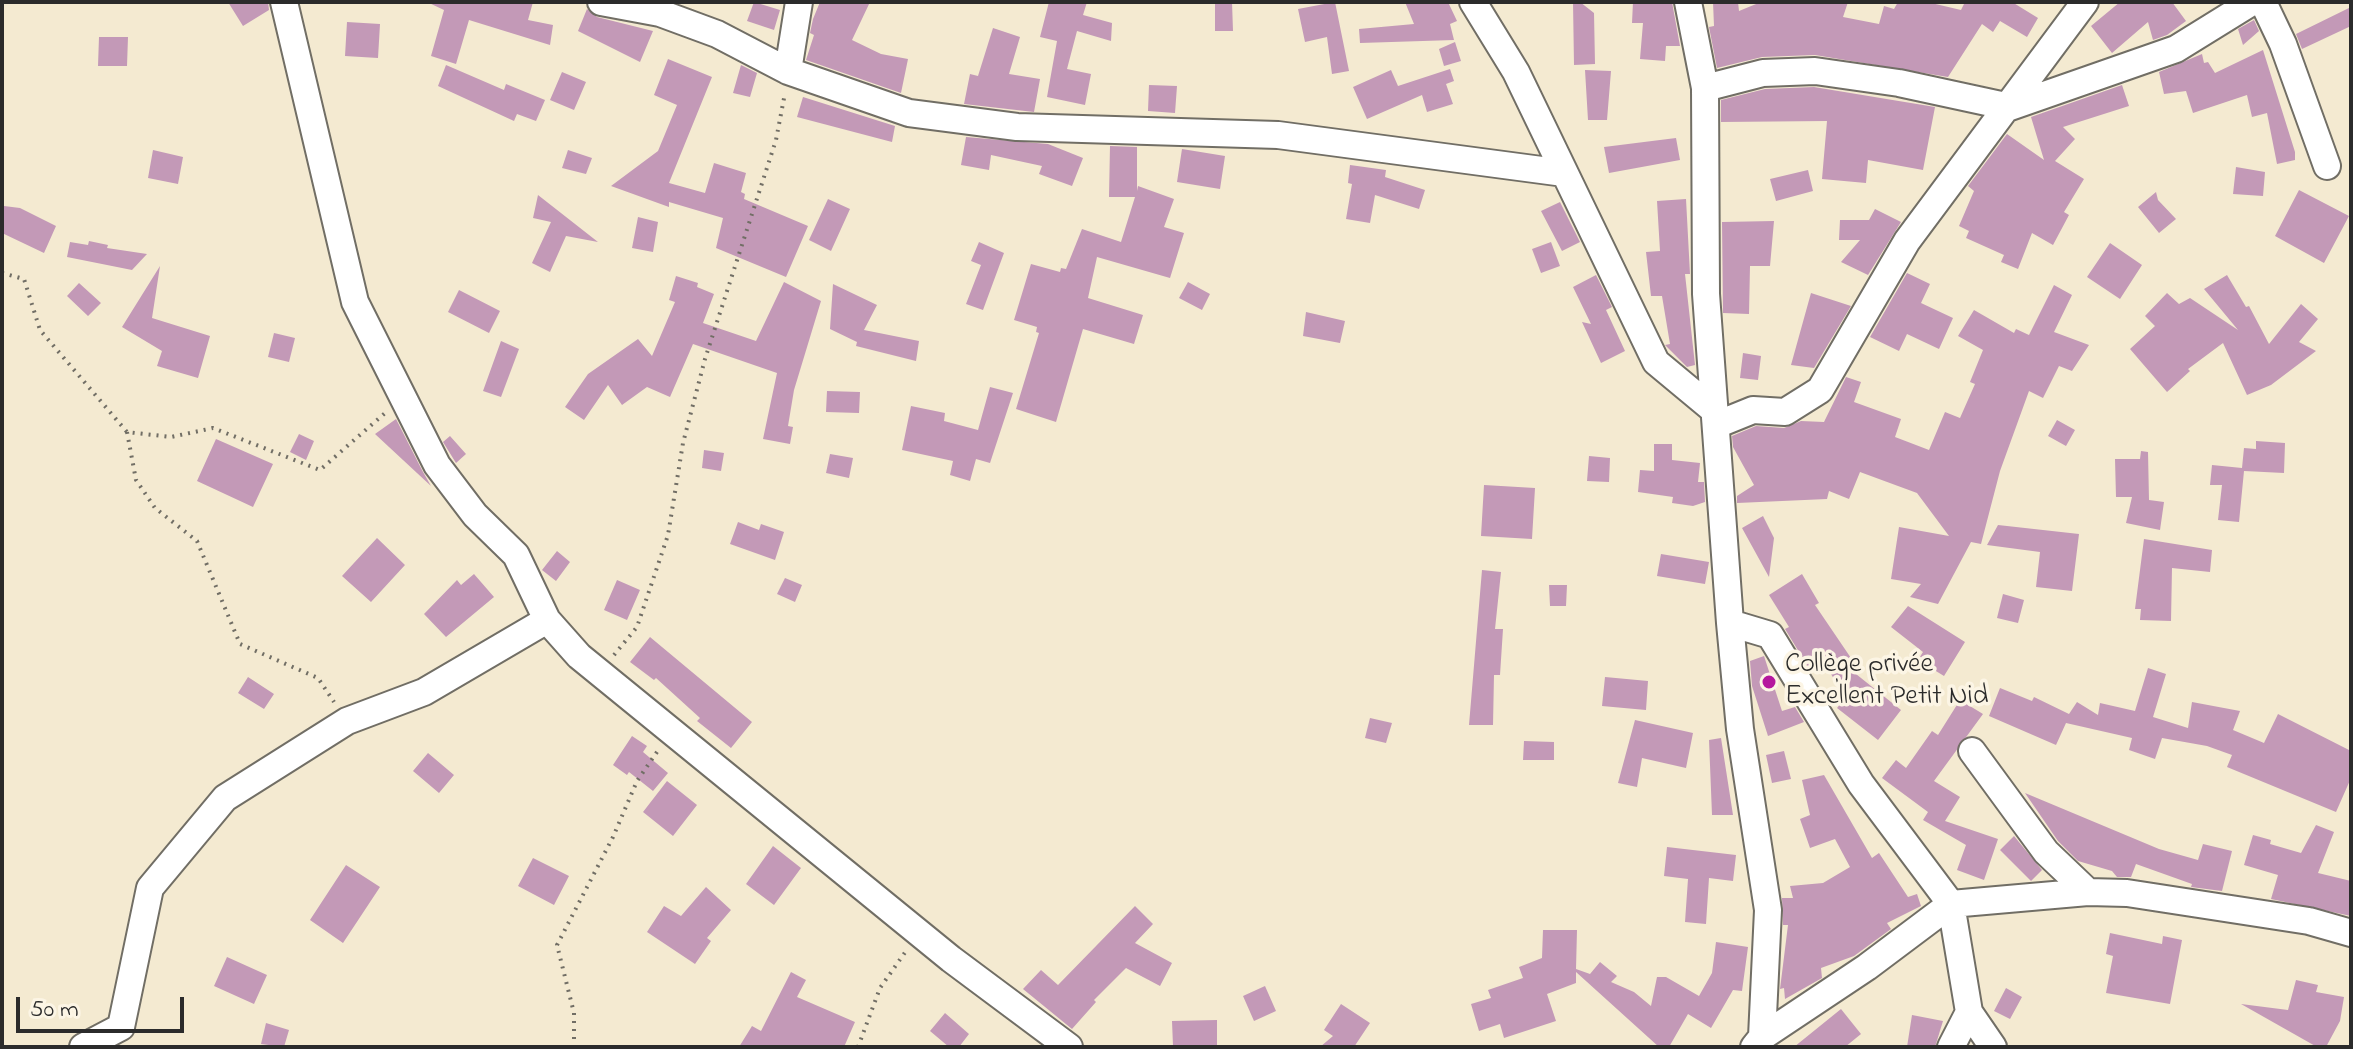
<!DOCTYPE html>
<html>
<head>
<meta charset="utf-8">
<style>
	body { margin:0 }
	#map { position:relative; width:2353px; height:1049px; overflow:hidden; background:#f4ead1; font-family:"Indie Flower",sans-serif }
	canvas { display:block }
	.frame { position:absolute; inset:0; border:4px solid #2b2b2b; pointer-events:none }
	.scale { position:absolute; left:16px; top:997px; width:168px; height:36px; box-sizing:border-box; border:4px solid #2b2b2b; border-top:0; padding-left:10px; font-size:24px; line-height:28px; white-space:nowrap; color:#2b2b2b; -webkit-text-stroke:6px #fcf5e5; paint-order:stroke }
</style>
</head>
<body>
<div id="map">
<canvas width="2353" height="1049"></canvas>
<div class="frame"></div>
<div class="scale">50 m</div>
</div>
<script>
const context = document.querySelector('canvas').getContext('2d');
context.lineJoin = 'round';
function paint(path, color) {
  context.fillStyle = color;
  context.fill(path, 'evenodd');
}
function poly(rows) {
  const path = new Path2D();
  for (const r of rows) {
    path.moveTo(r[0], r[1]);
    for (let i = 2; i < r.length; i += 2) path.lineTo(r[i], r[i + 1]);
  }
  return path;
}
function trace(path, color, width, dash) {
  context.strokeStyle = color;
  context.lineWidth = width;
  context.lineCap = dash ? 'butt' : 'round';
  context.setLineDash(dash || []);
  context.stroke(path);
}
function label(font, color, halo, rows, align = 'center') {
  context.font = font + ' "Indie Flower",sans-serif';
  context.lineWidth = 7;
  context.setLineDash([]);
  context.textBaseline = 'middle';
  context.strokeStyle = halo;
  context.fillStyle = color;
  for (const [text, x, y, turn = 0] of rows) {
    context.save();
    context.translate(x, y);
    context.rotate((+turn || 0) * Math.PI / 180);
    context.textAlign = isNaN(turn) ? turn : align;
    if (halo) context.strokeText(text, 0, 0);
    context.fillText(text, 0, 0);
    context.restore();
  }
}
paint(poly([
	[228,2,268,2,269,10,243,26],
	[427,2,533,2,528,20,553,25,550,45,469,20,456,64,431,56,444,10],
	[754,2,780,10,774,30,747,21],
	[820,2,870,2,852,40,881,54,908,59,901,93,806,60,814,35,810,33,813,19],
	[1049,2,1087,2,1083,15,1112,23,1111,41,1077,31,1067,69,1091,74,1085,105,1047,97,1057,41,1040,37],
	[1215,2,1232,2,1233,31,1215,31],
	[1335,2,1349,71,1332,74,1327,37,1305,42,1298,9],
	[1405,2,1448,2,1457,21,1450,24,1454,40,1360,43,1359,29,1414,24],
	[1573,2,1580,2,1594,13,1595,64,1574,65],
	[1633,2,1672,2,1680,46,1666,46,1665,61,1640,59,1643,23,1632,23],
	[1713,2,1738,2,1739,11,1761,2,1848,2,1843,17,1879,24,1884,6,1894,9,1898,2,1927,2,1961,10,1965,2,2012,2,2038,18,2027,37,2000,21,1993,32,1982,24,1948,77,1815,55,1762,57,1717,68,1709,27,1714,26],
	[2120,2,2172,2,2186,21,2167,35,2153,40,2148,22,2112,53,2091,26],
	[2351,7,2351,26,2302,49,2296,34],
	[587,9,597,17,653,31,640,62,578,31],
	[2254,20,2259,31,2243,45,2238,29],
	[347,22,380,24,378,58,345,56],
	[993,28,1020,37,1009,74,1040,79,1034,112,964,104,970,74,978,76],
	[99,37,128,37,127,66,98,66],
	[1455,42,1461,61,1444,66,1439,49],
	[2263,50,2295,152,2295,160,2277,164,2267,113,2252,117,2247,95,2193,113,2186,91,2164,94,2159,72,2202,54,2204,63,2208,62,2215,73],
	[668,59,712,77,669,183,705,193,714,163,746,173,741,192,745,194,744,199,808,226,786,277,716,248,723,218,669,202,669,207,611,186,658,151,677,105,654,95],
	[446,65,504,90,506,84,545,100,536,121,517,114,514,121,438,86],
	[741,65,757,73,750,97,733,93],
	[1450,69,1454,81,1446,84,1453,104,1427,112,1422,95,1367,119,1353,87,1391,70,1398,86],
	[1585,70,1611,71,1607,120,1588,120],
	[562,72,586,82,574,110,550,100],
	[1149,85,1177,86,1175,113,1148,111],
	[2122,85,2129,106,2063,127,2075,139,2055,161,2084,179,2064,212,2069,215,2053,245,2032,233,2018,269,2001,262,2004,255,1966,238,1969,231,1959,226,1974,191,1968,186,2007,134,2044,160,2031,117],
	[1814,87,1935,107,1923,170,1868,160,1866,183,1822,179,1827,121,1721,122,1721,100,1765,89],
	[803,97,895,126,892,142,797,117],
	[966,137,1048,144,1083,158,1072,186,1039,174,1042,166,991,155,989,170,961,165],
	[1676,138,1680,160,1609,173,1604,147],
	[1110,146,1137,147,1137,191,1138,186,1174,199,1164,227,1184,233,1170,278,1097,257,1088,298,1143,315,1134,344,1083,329,1056,422,1016,409,1039,333,1036,332,1037,327,1014,320,1031,264,1060,272,1061,268,1066,269,1082,229,1121,242,1135,197,1109,197],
	[1182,149,1225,156,1220,189,1177,182],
	[153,150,183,157,178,184,148,178],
	[568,150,592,158,586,174,562,168],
	[1350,165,1386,170,1385,177,1425,190,1419,209,1375,195,1370,223,1346,219,1352,184,1348,183],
	[2236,167,2265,172,2263,196,2233,194],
	[1808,170,1813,191,1776,201,1770,179],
	[2299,190,2349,216,2324,263,2275,236],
	[2156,192,2158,200,2176,219,2159,233,2138,207],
	[538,195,598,242,566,236,550,272,532,263,551,222,533,218],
	[828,199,850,209,831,251,809,240],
	[1686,199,1690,274,1685,274,1695,365,1687,367,1665,345,1670,344,1662,296,1651,296,1646,252,1660,251,1657,201],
	[1560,202,1580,242,1562,251,1541,211],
	[4,206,20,208,56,226,44,253,2,233],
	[1875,209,1901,222,1868,275,1841,262,1860,240,1839,240,1840,220,1869,220],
	[638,217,658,222,653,252,632,248],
	[1774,221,1770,266,1750,266,1749,314,1723,313,1722,222],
	[89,241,108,245,107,248,147,254,132,270,67,257,70,242,88,245],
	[979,242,1004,253,983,310,966,304,981,265,971,261],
	[1551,242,1560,266,1541,273,1532,249],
	[2110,243,2142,265,2120,299,2087,277],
	[160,266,152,318,210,336,198,378,157,366,162,351,122,327],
	[1907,273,1930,284,1921,303,1953,318,1939,349,1907,334,1899,351,1870,337],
	[1596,275,1612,307,1606,310,1625,351,1601,363,1582,322,1591,324,1573,287],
	[2227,275,2246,307,2249,306,2269,344,2301,304,2318,319,2299,342,2316,351,2271,385,2247,395,2223,343,2188,369,2190,371,2167,392,2130,349,2155,326,2145,316,2167,293,2179,304,2190,298,2238,330,2204,289],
	[676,276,698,283,697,287,714,294,703,323,756,341,784,282,821,301,794,390,788,426,793,427,790,444,763,439,777,373,693,344,670,397,647,387,622,405,608,385,584,420,565,407,588,374,638,339,652,356,675,302,669,300],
	[1188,282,1210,294,1202,310,1179,298],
	[79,283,101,303,88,316,67,296],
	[833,284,877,305,864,330,919,341,916,361,856,346,857,342,830,329],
	[2054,285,2072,295,2054,332,2089,345,2072,371,2059,366,2043,398,2029,391,2000,471,1981,544,1971,542,1938,604,1910,597,1921,584,1891,579,1899,527,1949,536,1917,493,1860,472,1849,499,1829,491,1827,499,1737,503,1737,496,1754,485,1733,447,1732,436,1756,426,1784,428,1801,421,1824,422,1846,377,1861,382,1854,402,1901,419,1895,437,1929,450,1945,412,1960,418,1975,384,1970,382,1983,350,1958,336,1974,310,2014,333,2016,329,2029,335],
	[459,290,500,311,489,333,448,312],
	[1811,293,1851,306,1814,368,1791,365],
	[1306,312,1345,321,1340,343,1303,336],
	[274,333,295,338,289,362,268,357],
	[501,341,519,349,501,397,483,391],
	[1743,353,1761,356,1758,380,1740,378],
	[990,387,1013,393,990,463,976,459,970,481,950,475,953,461,902,450,911,406,945,413,944,421,978,430],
	[827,391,860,392,859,413,826,412],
	[396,419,423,472,431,486,375,434],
	[2057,420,2075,430,2066,446,2048,436],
	[299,434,314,441,306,460,290,452],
	[450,436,466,454,456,463,443,442],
	[216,439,273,464,253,507,197,481],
	[2256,441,2285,443,2284,473,2244,471,2239,522,2218,520,2222,485,2210,485,2212,465,2242,468,2244,448,2256,449],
	[1654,444,1672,444,1672,460,1700,463,1698,482,1704,482,1705,502,1693,506,1672,503,1673,497,1638,492,1640,470,1654,471],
	[704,450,724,453,721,471,702,468],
	[2141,451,2148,452,2149,500,2164,502,2160,530,2126,523,2132,497,2116,497,2115,459,2140,459],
	[830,454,853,458,849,478,826,473],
	[1589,456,1610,458,1609,482,1587,481],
	[1484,485,1535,488,1532,539,1481,536],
	[1763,516,1774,538,1769,577,1742,528],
	[738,522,759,530,761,524,784,532,775,560,730,544],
	[1998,525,2079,534,2072,591,2036,587,2040,552,1987,545],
	[377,538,405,565,371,602,342,576],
	[2144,539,2212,550,2210,572,2172,568,2171,621,2140,620,2141,609,2135,609],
	[557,551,570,562,556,581,542,570],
	[1661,554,1709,562,1705,584,1657,576],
	[1482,570,1501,572,1495,629,1503,629,1500,675,1494,675,1493,725,1469,725],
	[474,574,494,597,446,637,424,614,457,580,461,585],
	[1802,574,1819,603,1815,605,1853,661,1846,666,1901,710,1878,740,1837,708,1846,697,1823,662,1810,670,1785,629,1789,627,1769,595],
	[785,578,802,585,795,602,777,594],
	[617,580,640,590,627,620,604,610],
	[1549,585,1567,585,1566,606,1550,606],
	[2003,594,2024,600,2018,623,1997,618],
	[1908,606,1965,642,1944,676,1918,660,1923,652,1891,627],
	[650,637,752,722,731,748,697,721,700,718,656,678,654,680,630,662],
	[1764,656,1782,711,1795,707,1804,722,1768,736,1752,686,1750,661],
	[2148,668,2166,674,2153,717,2188,728,2192,702,2240,711,2233,730,2264,743,2278,714,2351,751,2351,778,2336,812,2227,767,2232,755,2207,746,2162,738,2155,759,2129,750,2132,738,2066,723,2056,745,1989,716,2000,688,2032,701,2034,697,2069,714,2077,702,2098,715,2100,703,2135,711],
	[248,677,274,694,264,709,238,693],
	[1605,677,1648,681,1646,710,1602,706],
	[1960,700,1983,714,1934,781,1960,797,1945,821,1998,839,1984,880,1957,870,1966,845,1923,820,1928,812,1882,778,1896,760,1906,768,1932,731,1938,735],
	[1370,718,1392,723,1386,743,1365,738],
	[1635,720,1693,733,1686,768,1642,758,1637,787,1618,783],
	[632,736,647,746,643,752,668,773,653,791,629,772,627,775,613,765],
	[1721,738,1733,815,1712,815,1709,740],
	[1524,741,1554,742,1554,760,1523,760],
	[1784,751,1791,779,1772,783,1766,755],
	[428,753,454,775,439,793,413,771],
	[1824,775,1872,858,1879,853,1908,897,1917,894,1921,906,1887,923,1891,929,1854,956,1821,968,1822,978,1785,999,1784,988,1780,989,1788,925,1783,925,1782,898,1793,898,1790,886,1823,883,1850,867,1835,839,1810,848,1800,819,1810,815,1802,780],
	[667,781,697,805,673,836,643,812],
	[2025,793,2159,849,2198,860,2203,844,2232,851,2222,891,2191,887,2192,884,2136,864,2131,877,2117,877,2112,871,2078,861,2058,841],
	[2316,825,2334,832,2318,873,2351,881,2351,916,2271,899,2278,875,2244,865,2253,835,2271,840,2270,844,2301,853],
	[2014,836,2042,870,2031,881,2000,850],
	[773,846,801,868,774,905,746,884],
	[1667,847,1736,855,1733,881,1709,878,1706,924,1685,922,1688,879,1664,876],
	[533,858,569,876,554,905,518,886],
	[346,865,380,887,343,943,310,920],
	[706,887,731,910,707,938,711,941,695,964,647,932,664,906,681,916],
	[1135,906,1153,924,1135,943,1172,963,1160,986,1126,968,1094,1000,1096,1002,1072,1029,1023,989,1041,970,1058,985],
	[1543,930,1577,930,1576,969,1590,974,1600,962,1617,976,1611,982,1634,992,1651,1006,1657,977,1666,977,1699,996,1712,973,1716,942,1748,947,1742,991,1733,990,1711,1028,1688,1014,1669,1047,1659,1047,1576,972,1576,983,1547,994,1556,1021,1504,1038,1500,1024,1479,1031,1471,1004,1491,998,1488,990,1523,978,1519,967,1542,958],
	[2110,933,2162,944,2163,936,2182,940,2170,1004,2106,993,2113,956,2106,954],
	[227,957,267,975,254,1004,214,986],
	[791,972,806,980,797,997,855,1022,844,1047,739,1047,752,1026,761,1031],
	[2296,980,2318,985,2316,992,2344,997,2340,1021,2326,1047,2317,1047,2241,1004,2288,1010],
	[1265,986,1276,1011,1254,1021,1243,996],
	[2006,988,2022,997,2010,1019,1994,1011],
	[1341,1004,1370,1023,1354,1047,1320,1047,1333,1036,1324,1030],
	[1841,1009,1861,1034,1845,1047,1794,1047],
	[945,1013,969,1034,959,1047,949,1047,930,1031],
	[1912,1015,1943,1021,1935,1047,1907,1047],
	[1217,1020,1217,1045,1173,1046,1172,1021],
	[266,1023,289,1030,284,1047,261,1044]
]), '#c399b7');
const minor = poly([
	[284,2,355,302,437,465,475,515,516,555,547,620,579,656,951,959,1069,1047],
	[601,2,660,13,717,34,788,71,909,113,1017,127,1278,135,1564,173],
	[1473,2,1516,72,1656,362,1715,411],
	[1688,2,1705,88,1706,294,1730,623,1740,729,1768,910,1762,1037],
	[2263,2,2283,44,2327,166],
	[788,71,799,2],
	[1705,88,1763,73,1815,71,1899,83,2010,107,2176,49,2252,2],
	[1716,425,1753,410,1785,412,1820,390,1907,241,2085,2],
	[1730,623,1770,635,1861,784,1951,904,1969,1012,1993,1047],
	[1972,751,2046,852,2088,892],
	[83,1047,121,1027,150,888,225,798,347,721,424,692,547,620],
	[1754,1047,1762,1037,1867,967,1951,904,2088,892,2127,893,2309,921,2351,933],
	[1951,1047,1969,1012]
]);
trace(minor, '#716e65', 30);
trace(poly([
	[2,273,24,279,40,330,127,432,171,437,213,428,320,470,385,413],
	[127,432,136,480,155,508,197,541,240,644,318,678,334,702],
	[614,655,637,627,668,535,683,443,705,359,776,140,785,93],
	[574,1047,574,1013,557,945,613,837,637,781,659,749],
	[858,1047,880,988,906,951]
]), '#716e65', 4, [2, 6]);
trace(minor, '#fff', 26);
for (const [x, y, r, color] of [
	[1769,682,8,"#b5179e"]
]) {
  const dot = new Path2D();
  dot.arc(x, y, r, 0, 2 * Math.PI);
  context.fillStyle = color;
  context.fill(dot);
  trace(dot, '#fcf5e5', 3);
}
label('28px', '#2b2b2b', '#fcf5e5', [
	["Collège privée",1785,666],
	["Excellent Petit Nid",1785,698]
], 'left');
</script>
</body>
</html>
